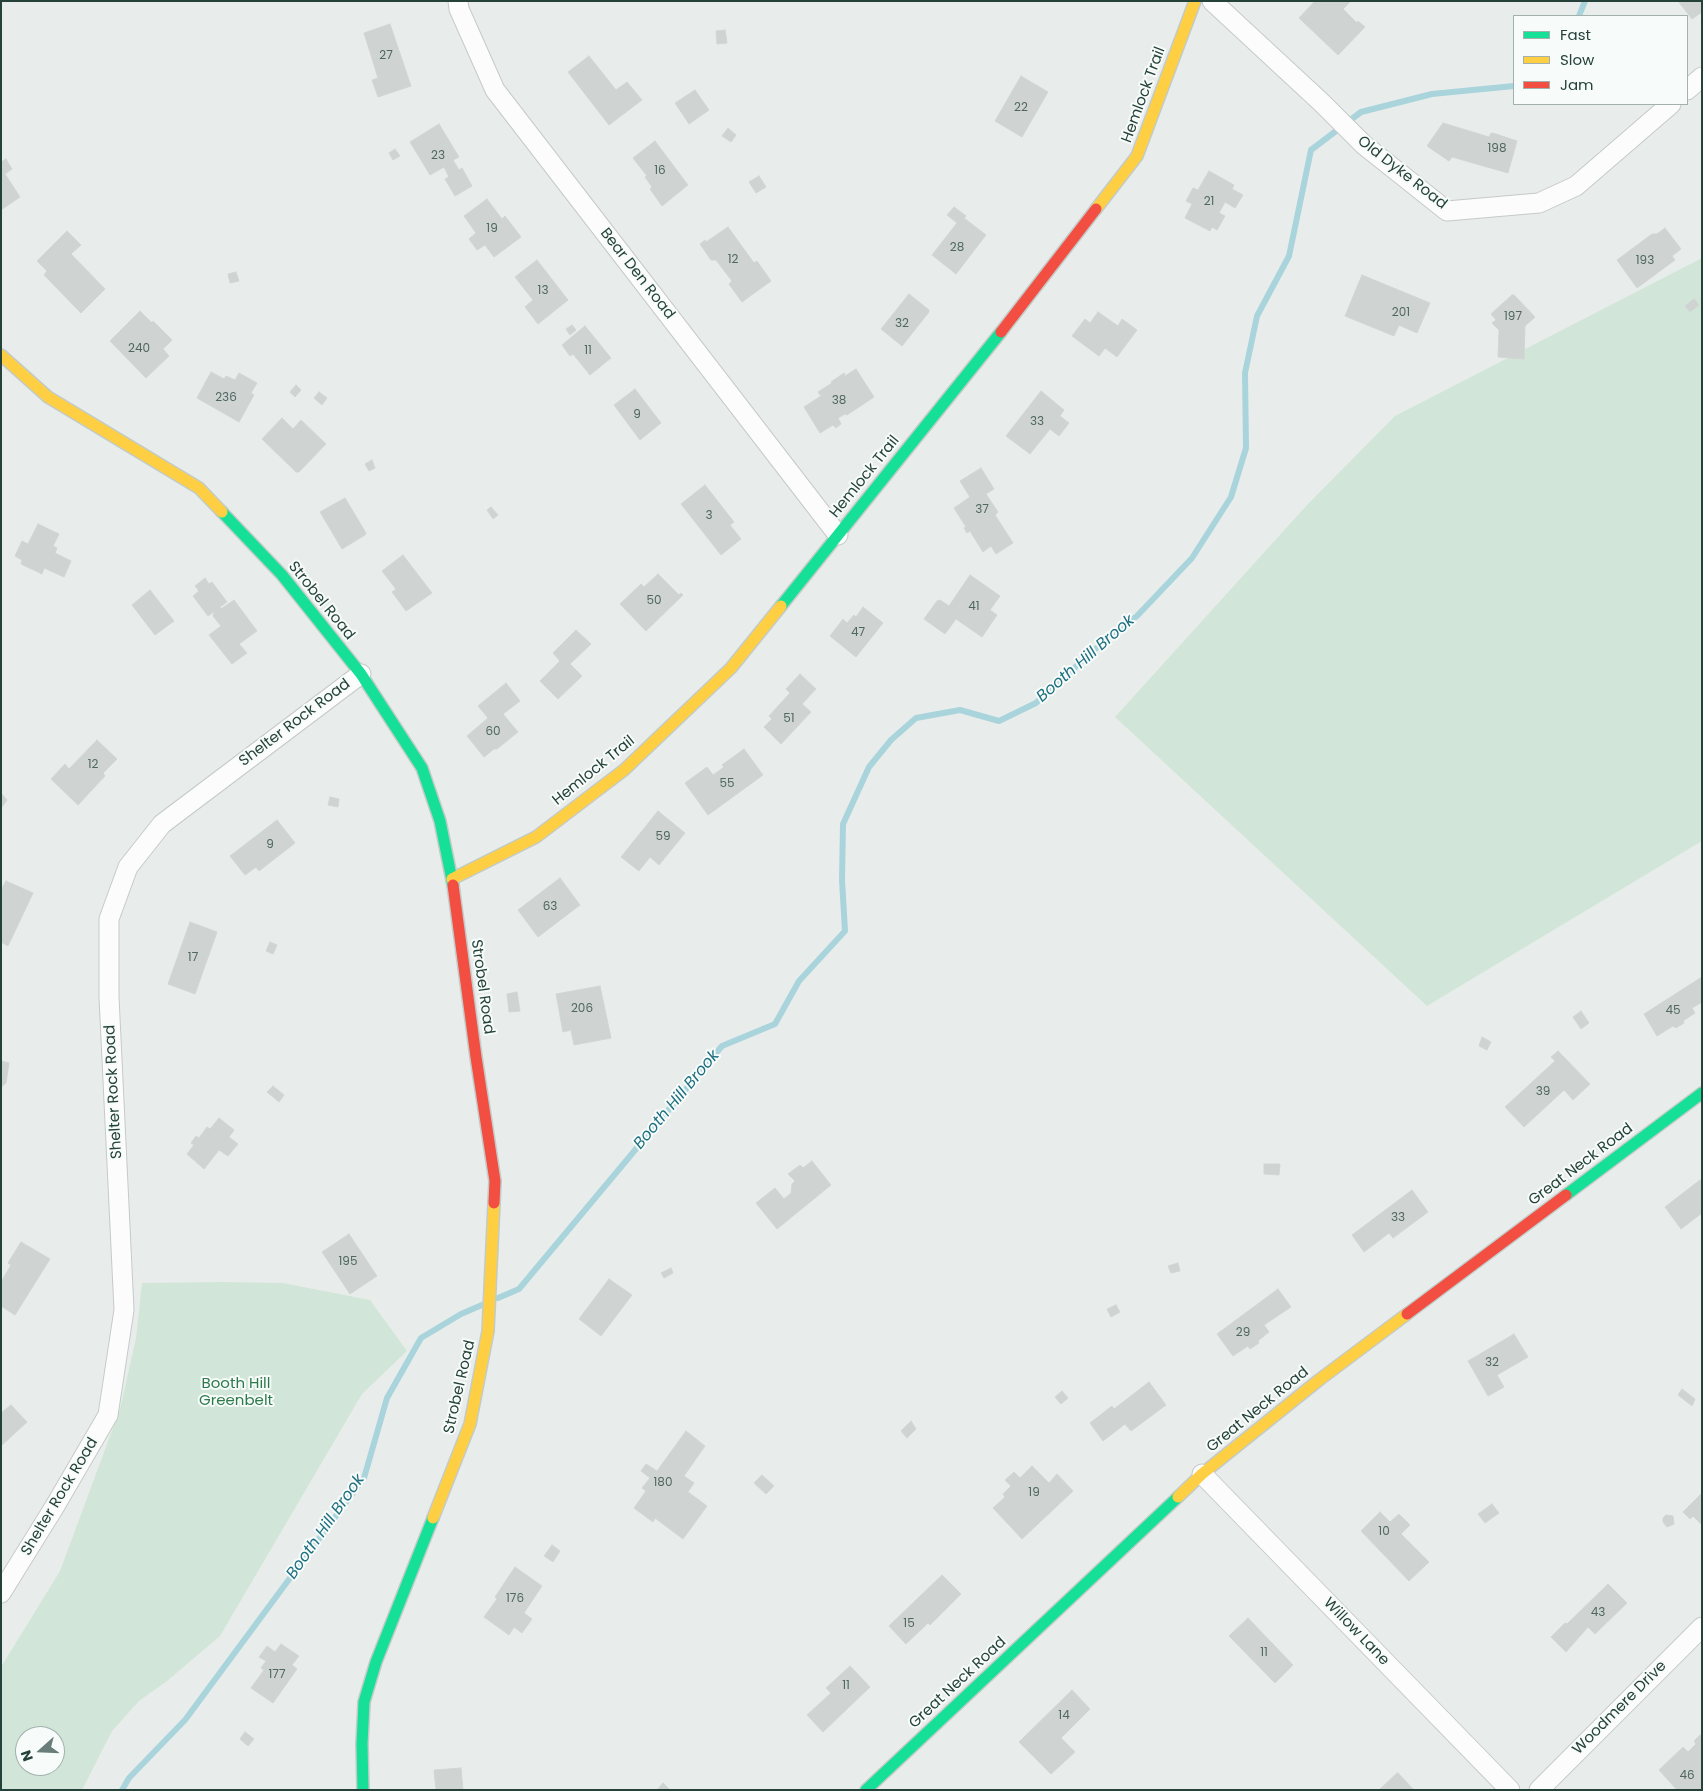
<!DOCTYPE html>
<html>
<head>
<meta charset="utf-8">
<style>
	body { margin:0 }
	#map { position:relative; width:1703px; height:1791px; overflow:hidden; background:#e8edeb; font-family:Poppins,sans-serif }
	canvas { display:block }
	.frame { position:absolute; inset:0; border:2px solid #24423a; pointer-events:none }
	.legend { position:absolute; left:1513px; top:15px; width:175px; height:90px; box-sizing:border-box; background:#f7fbf9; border:1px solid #a3b1ad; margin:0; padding:6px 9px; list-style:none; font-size:15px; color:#24423a }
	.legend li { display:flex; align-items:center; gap:10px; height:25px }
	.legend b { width:25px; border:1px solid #a3b1ad }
	.north { position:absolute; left:15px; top:1726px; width:50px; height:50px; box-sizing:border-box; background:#f7fbf9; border:1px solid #a3b1ad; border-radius:50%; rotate:250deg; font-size:14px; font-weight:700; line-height:20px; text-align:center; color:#24423a }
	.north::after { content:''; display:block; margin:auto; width:18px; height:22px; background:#697e78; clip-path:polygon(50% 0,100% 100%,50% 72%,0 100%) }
</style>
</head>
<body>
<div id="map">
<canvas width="1703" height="1791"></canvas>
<div class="frame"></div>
<ul class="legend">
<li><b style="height:6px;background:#16e098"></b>Fast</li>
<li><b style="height:6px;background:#ffcf43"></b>Slow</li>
<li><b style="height:6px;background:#f24e42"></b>Jam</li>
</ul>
<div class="north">N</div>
</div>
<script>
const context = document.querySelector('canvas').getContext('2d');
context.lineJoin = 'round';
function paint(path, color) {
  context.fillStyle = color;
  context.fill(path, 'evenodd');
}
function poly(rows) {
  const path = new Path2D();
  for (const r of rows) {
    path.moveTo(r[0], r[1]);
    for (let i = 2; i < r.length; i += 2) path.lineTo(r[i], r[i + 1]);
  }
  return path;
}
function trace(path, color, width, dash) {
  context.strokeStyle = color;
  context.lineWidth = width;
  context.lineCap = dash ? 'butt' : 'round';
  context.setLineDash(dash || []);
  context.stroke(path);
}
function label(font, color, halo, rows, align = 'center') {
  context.font = font + ' Poppins,sans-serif';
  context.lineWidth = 4;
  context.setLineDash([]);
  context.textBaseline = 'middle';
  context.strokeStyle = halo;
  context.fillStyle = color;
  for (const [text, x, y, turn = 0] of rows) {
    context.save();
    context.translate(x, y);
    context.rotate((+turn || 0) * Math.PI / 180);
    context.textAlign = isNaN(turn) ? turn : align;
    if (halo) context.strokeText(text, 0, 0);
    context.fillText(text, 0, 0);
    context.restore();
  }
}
paint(poly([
	[1702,258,1702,841,1427,1006,1115,717,1307,505,1395,416],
	[222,1282,283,1283,370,1300,407,1351,362,1394,220,1636,167,1681,139,1701,112,1731,82,1790,1,1790,1,1667,60,1571,120,1409,136,1338,142,1283],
	[25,1736,55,1736,55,1766,25,1766]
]), '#d1e6d8');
trace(poly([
	[1579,16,1585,1],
	[498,1298,519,1289,722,1046,775,1024,799,981,845,931,842,880,843,824,869,767,891,740,916,718,960,710,999,721,1036,703,1094,650,1137,616,1192,558,1231,497,1246,448,1245,373,1257,316,1289,256,1311,150,1361,112,1432,94,1514,86],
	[122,1790,129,1778,185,1720,364,1478,387,1398,421,1338,461,1314,482,1305]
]), '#a9d4db', 6);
const building = poly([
	[1315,1,1351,1,1343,9,1357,23,1358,21,1365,27,1338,55,1299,18,1315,1],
	[1678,1,1702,1,1702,12,1692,19,1678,1],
	[390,24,411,86,378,97,372,80,378,78,364,33,390,24],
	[725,30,727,43,717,44,716,31,725,30],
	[589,56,616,90,627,82,642,100,609,125,568,72,589,56],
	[1021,76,1048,92,1022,137,995,121,1021,76],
	[695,90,709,110,689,124,675,103,695,90],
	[1443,123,1489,137,1491,133,1496,134,1517,141,1508,173,1452,157,1449,161,1427,146,1443,123],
	[439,124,459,157,453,160,459,170,462,168,472,186,455,196,445,179,449,177,444,167,430,175,410,142,439,124],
	[728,128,736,135,731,142,722,136,728,128],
	[655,141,688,185,662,206,650,189,652,187,645,177,647,176,633,158,655,141],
	[395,149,400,156,393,160,389,153,395,149],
	[6,159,12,169,5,174,20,197,1,210,1,162,6,159],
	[1209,171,1234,185,1232,189,1243,195,1235,208,1225,202,1219,213,1225,216,1217,230,1212,227,1210,231,1185,218,1192,204,1186,201,1193,188,1198,190,1209,171],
	[759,176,766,187,756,193,749,182,759,176],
	[487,199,502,219,505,216,521,237,494,257,485,245,477,250,469,239,476,233,464,216,487,199],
	[954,207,966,216,964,218,986,235,956,274,932,255,957,223,947,215,954,207],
	[728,227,754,263,757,261,771,281,742,302,729,284,732,281,716,260,711,260,700,244,705,240,706,242,728,227],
	[1665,228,1681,249,1672,256,1675,260,1637,288,1617,260,1652,234,1657,234,1665,228],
	[67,231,81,245,71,254,105,289,81,313,44,275,47,271,37,261,67,231],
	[537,260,568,300,538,324,525,307,533,300,515,277,537,260],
	[236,272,239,281,230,283,228,274,236,272],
	[1362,275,1430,303,1417,333,1399,325,1394,336,1345,316,1362,275],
	[909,294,929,310,929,312,902,346,881,329,909,294],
	[1512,295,1514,295,1535,317,1525,326,1524,359,1498,357,1499,330,1492,323,1496,320,1491,314,1512,295],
	[1694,299,1699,305,1690,312,1685,306,1694,299],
	[140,311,152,323,153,321,172,340,163,349,169,356,146,378,110,341,140,311],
	[1098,312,1118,326,1122,319,1137,330,1117,357,1105,348,1099,356,1072,336,1085,319,1090,323,1098,312],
	[572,325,576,330,570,335,566,329,572,325],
	[585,326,611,358,590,375,573,354,570,356,562,345,585,326],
	[856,369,874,397,847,415,845,414,838,418,841,424,836,428,833,425,820,433,804,407,821,396,818,392,832,383,831,382,844,373,845,376,856,369],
	[211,372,224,379,226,376,235,380,239,373,257,383,251,393,254,395,239,422,197,398,211,372],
	[296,385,301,390,295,397,290,392,296,385],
	[635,389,661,423,640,440,614,405,635,389],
	[1041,391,1064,410,1060,416,1069,423,1059,436,1050,429,1030,454,1006,436,1041,391],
	[319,392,327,398,322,405,314,398,319,392],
	[282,418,293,429,301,420,326,444,299,472,296,472,262,439,282,418],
	[372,460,375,468,369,471,365,464,372,460],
	[981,468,994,489,986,494,998,512,995,515,1013,543,996,554,991,546,983,552,970,531,967,533,964,528,966,527,954,508,970,497,960,481,981,468],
	[705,485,734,522,730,525,741,539,721,555,681,504,705,485],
	[345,498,366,533,365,535,342,549,320,512,345,498],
	[491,507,498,515,493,519,487,510,491,507],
	[38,524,59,534,53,546,57,548,55,553,71,561,64,577,44,568,42,574,21,564,22,560,15,556,22,541,28,544,38,524],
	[403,555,432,593,406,611,392,592,396,589,382,571,403,555],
	[658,574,679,595,681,593,683,595,646,631,620,604,641,584,644,587,658,574],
	[970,575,1000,596,990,610,997,615,982,637,956,619,945,634,924,619,937,601,940,600,949,606,970,575],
	[205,578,209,584,212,582,227,602,220,607,221,609,234,600,257,631,239,644,247,653,232,664,209,635,221,626,213,616,215,611,208,616,193,596,199,591,195,586,205,578],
	[150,590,174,621,155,635,132,605,150,590],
	[863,607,883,623,856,657,830,636,843,619,847,623,854,615,856,617,863,607],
	[576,630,591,644,570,664,582,676,558,699,540,681,560,661,553,653,576,630],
	[800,674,816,689,802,704,811,712,781,744,764,727,772,719,769,716,790,693,786,689,800,674],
	[506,683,520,701,503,714,518,732,497,749,494,749,484,757,467,736,488,718,478,706,506,683],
	[97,740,117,759,103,773,105,776,78,805,51,779,65,764,69,769,97,740],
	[744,749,763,775,708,815,685,783,707,767,713,775,724,767,722,765,744,749],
	[1,793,7,800,2,807,1,807,1,793],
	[330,797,339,799,338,807,328,805,330,797],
	[658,811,685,833,659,865,650,857,639,871,621,857,658,811],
	[277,820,295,843,259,871,256,867,245,875,230,856,277,820],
	[560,878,580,905,538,937,518,910,560,878],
	[6,881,33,893,8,946,1,942,1,890,6,881],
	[190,922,217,932,195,994,168,984,190,922],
	[270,942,277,945,273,954,266,951,270,942],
	[1702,977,1702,1002,1692,1008,1695,1013,1683,1021,1684,1023,1676,1028,1673,1026,1657,1036,1644,1014,1702,977],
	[600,986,611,1038,574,1045,571,1030,563,1032,556,994,600,986],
	[517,992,520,1011,509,1012,507,994,517,992],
	[1581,1011,1589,1023,1581,1029,1573,1017,1581,1011],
	[1482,1037,1491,1042,1487,1050,1479,1046,1482,1037],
	[1558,1051,1590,1084,1573,1100,1564,1090,1524,1127,1505,1107,1555,1061,1551,1057,1558,1051],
	[1,1061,9,1063,6,1083,2,1086,1,1090,1,1061],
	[273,1086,284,1095,279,1102,267,1092,273,1086],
	[219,1118,234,1130,229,1137,238,1144,228,1156,219,1150,204,1169,187,1154,194,1145,191,1143,196,1136,199,1138,207,1127,210,1129,219,1118],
	[812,1161,831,1185,777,1229,756,1203,775,1188,784,1199,791,1193,792,1184,795,1181,788,1174,800,1165,803,1168,812,1161],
	[1264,1164,1280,1164,1279,1175,1264,1174,1264,1164],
	[1700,1180,1702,1183,1702,1213,1681,1229,1665,1207,1700,1180],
	[1412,1190,1428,1212,1393,1238,1389,1233,1364,1252,1352,1235,1412,1190],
	[349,1234,377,1276,350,1294,322,1252,349,1234],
	[21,1242,50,1259,15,1315,1,1306,1,1282,11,1265,8,1263,21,1242],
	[1178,1263,1180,1271,1171,1273,1168,1266,1178,1263],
	[671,1268,673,1273,664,1278,661,1273,671,1268],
	[609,1279,632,1295,601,1336,579,1319,609,1279],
	[1278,1289,1291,1307,1264,1325,1269,1332,1258,1341,1259,1343,1250,1349,1248,1346,1233,1356,1217,1334,1278,1289],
	[1116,1305,1120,1312,1111,1317,1107,1309,1116,1305],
	[1514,1334,1528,1357,1497,1375,1504,1387,1488,1396,1468,1361,1514,1334],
	[1149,1382,1166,1405,1131,1431,1125,1424,1103,1441,1090,1423,1112,1406,1114,1409,1149,1382],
	[1682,1389,1695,1399,1692,1406,1678,1395,1682,1389],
	[1062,1391,1068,1398,1061,1404,1055,1397,1062,1391],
	[11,1405,27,1422,1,1446,1,1413,11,1405],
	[911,1421,916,1429,907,1438,901,1431,911,1421],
	[686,1431,705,1446,684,1476,694,1483,688,1492,707,1506,683,1539,655,1518,653,1522,634,1508,646,1491,642,1488,650,1478,641,1471,646,1464,657,1471,686,1431],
	[1032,1466,1049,1483,1057,1474,1073,1491,1022,1539,993,1508,1005,1497,1003,1494,1011,1486,1005,1480,1014,1472,1020,1478,1032,1466],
	[762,1475,774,1486,766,1494,754,1483,762,1475],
	[1702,1493,1702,1525,1693,1516,1690,1519,1683,1512,1702,1493],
	[1492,1504,1499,1513,1485,1523,1478,1514,1492,1504],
	[1380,1512,1390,1522,1399,1514,1410,1525,1401,1534,1429,1562,1409,1581,1361,1531,1380,1512],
	[1666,1515,1673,1516,1674,1524,1667,1527,1663,1522,1663,1518,1666,1515],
	[552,1545,560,1551,553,1562,544,1556,552,1545],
	[515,1567,542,1586,524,1613,532,1619,522,1633,514,1627,509,1635,484,1617,497,1599,495,1597,515,1567],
	[942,1575,961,1594,930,1625,928,1623,906,1644,889,1626,942,1575],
	[1608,1584,1627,1603,1595,1634,1588,1627,1566,1652,1551,1637,1565,1623,1567,1624,1608,1584],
	[1248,1618,1293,1665,1275,1683,1229,1636,1248,1618],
	[281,1644,299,1656,292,1665,297,1669,273,1703,251,1688,264,1670,261,1668,266,1661,259,1657,267,1646,275,1652,281,1644],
	[850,1666,870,1687,823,1732,807,1715,831,1693,826,1688,850,1666],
	[1072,1690,1090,1709,1061,1738,1075,1752,1051,1774,1019,1742,1072,1690],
	[245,1732,254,1739,248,1746,240,1739,245,1732],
	[1700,1735,1702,1737,1702,1790,1677,1790,1659,1770,1683,1747,1688,1752,1696,1744,1694,1741,1700,1735],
	[461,1768,463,1790,436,1790,434,1770,461,1768],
	[1398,1773,1414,1790,1379,1790,1396,1774,1398,1773],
	[663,1783,670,1790,657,1790,663,1783]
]);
paint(building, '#cfd4d2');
trace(building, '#d1d6d4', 1);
const street = poly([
	[458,1,459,9,495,90,838,535],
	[1212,1,1322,103,1364,145,1447,211,1539,203,1576,186,1671,104],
	[1687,90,1702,77],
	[1202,1474,1510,1790],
	[1,1593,55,1506,108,1415,124,1310,109,997,109,919,128,867,162,824,361,674],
	[1539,1790,1702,1627]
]);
const fast = poly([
	[222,512,282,575,361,674,422,768,440,821,453,885],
	[781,606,1001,332],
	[1566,1195,1702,1093],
	[363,1790,362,1744,364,1702,376,1662,433,1518],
	[866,1790,1178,1497]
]);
const slow = poly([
	[1096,209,1137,156,1195,1],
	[1,355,48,397,199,488,222,512],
	[452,879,536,837,624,770,731,668,781,606],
	[1178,1497,1202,1474,1319,1380,1407,1314],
	[433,1518,470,1424,488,1331,494,1203]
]);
const jam = poly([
	[1001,332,1096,209],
	[453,885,476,1057,495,1181,494,1203],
	[1407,1314,1566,1195]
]);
trace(street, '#c5cac8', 21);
trace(fast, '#c3cbc8', 14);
trace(slow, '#c3cbc8', 14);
trace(jam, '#c3cbc8', 14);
trace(street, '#fcfcfc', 19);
trace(fast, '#16e098', 11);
trace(slow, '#ffcf43', 11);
trace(jam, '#f24e42', 11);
label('12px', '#506761', null, [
	["27",386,56],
	["22",1021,108],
	["198",1497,149],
	["23",438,156],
	["16",660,171],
	["21",1209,202],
	["19",492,229],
	["28",957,248],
	["12",733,260],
	["193",1645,261],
	["13",543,291],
	["201",1401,313],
	["197",1513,317],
	["32",902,324],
	["240",139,349],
	["11",588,351],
	["236",226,398],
	["38",839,401],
	["9",637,415],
	["33",1037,422],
	["37",982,510],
	["3",709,516],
	["50",654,601],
	["41",974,607],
	["47",858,633],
	["51",789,719],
	["60",493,732],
	["12",93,765],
	["55",727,784],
	["59",663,837],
	["9",270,845],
	["63",550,907],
	["17",193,958],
	["206",582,1009],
	["45",1673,1011],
	["39",1543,1092],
	["33",1398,1218],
	["195",348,1262],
	["29",1243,1333],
	["32",1492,1363],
	["180",663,1483],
	["19",1034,1493],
	["10",1384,1532],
	["176",515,1599],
	["43",1598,1613],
	["15",909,1624],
	["11",1264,1653],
	["177",277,1675],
	["11",846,1686],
	["14",1064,1716],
	["46",1687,1776]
]);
label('15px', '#24423a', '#f7fbf9', [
	["Hemlock Trail",1144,95,-70],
	["Old Dyke Road",1402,173,38],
	["Bear Den Road",637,274,52],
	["Hemlock Trail",865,477,-51],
	["Strobel Road",321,601,51],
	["Shelter Rock Road",295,723,-37],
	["Hemlock Trail",594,771,-39],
	["Strobel Road",482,987,82],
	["Shelter Rock Road",114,1092,-93],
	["Great Neck Road",1581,1165,-37],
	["Strobel Road",460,1387,-77],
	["Great Neck Road",1258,1410,-39],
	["Shelter Rock Road",60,1497,-59],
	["Willow Lane",1356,1632,46],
	["Great Neck Road",958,1683,-43],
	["Woodmere Drive",1620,1708,-45]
]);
label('15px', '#2d7a4b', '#f7fbf9', [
	["Booth Hill",236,1384],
	["Greenbelt",236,1401]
]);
label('italic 16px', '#1c6f80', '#f7fbf9', [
	["Booth Hill Brook",1086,659,-41],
	["Booth Hill Brook",677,1100,-50],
	["Booth Hill Brook",326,1527,-55]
]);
</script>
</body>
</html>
